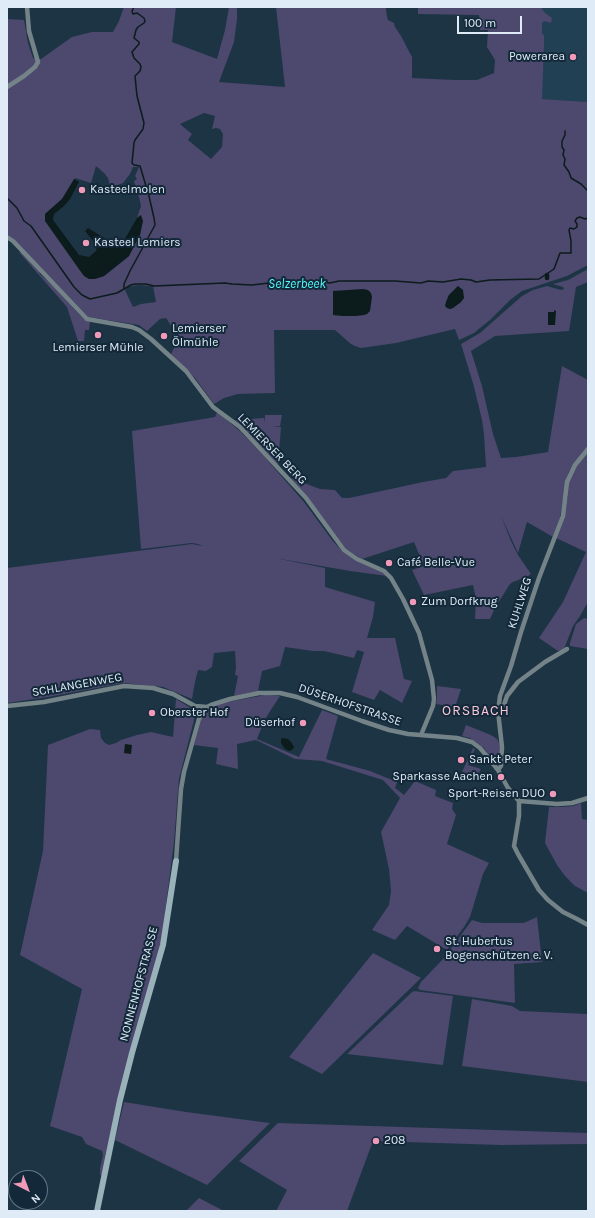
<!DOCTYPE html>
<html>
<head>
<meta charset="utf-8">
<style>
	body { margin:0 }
	#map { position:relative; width:595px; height:1218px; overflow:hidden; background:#1d3444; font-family:Karla,sans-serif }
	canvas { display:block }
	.frame { position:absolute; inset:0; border:8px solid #dfecf7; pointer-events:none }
	.north { position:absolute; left:8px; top:1170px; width:40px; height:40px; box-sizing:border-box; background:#13293a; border:1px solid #657786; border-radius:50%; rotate:138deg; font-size:11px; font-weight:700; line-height:16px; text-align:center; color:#dfecf7 }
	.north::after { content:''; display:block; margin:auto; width:14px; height:18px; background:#ef9ab8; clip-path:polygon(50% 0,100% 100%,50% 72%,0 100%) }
	.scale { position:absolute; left:457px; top:16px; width:65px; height:18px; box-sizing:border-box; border:2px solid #dfecf7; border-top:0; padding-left:5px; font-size:12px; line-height:14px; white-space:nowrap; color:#dfecf7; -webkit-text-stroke:3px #13293a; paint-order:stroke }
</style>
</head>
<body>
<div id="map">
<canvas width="595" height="1218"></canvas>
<div class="frame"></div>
<div class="north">N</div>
<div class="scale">100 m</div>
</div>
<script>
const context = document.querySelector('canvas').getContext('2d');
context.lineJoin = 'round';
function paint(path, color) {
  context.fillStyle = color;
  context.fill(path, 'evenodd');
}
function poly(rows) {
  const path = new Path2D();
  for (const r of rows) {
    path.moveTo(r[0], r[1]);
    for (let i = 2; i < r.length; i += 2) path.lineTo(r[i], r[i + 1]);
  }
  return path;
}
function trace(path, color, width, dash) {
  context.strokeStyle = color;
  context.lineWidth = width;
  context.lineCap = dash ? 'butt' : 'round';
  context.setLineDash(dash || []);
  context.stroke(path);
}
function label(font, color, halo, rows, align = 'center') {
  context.font = font + ' Karla,sans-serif';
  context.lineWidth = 4;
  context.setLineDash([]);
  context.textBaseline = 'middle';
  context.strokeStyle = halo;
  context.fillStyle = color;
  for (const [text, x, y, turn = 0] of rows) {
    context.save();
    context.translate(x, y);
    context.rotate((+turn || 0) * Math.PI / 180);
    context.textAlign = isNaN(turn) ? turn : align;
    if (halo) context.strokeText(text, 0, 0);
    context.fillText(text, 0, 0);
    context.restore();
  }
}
paint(poly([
	[537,7,588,7,588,102,539,99,539,53,542,31,542,23]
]), '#224054');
paint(poly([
	[124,7,176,7,172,42,217,59,225,30,229,7,237,8,237,19,234,42,219,82,285,87,276,7,393,7,386,8,387,17,388,20,394,23,395,27,401,36,412,57,412,78,455,80,477,80,494,73,495,60,487,47,488,30,480,30,479,15,418,14,418,7,541,7,544,12,552,18,551,23,544,21,542,23,542,34,544,35,544,45,542,99,588,102,588,265,567,276,522,291,510,300,490,320,480,328,474,333,459,340,455,329,396,343,361,348,355,346,351,344,335,330,274,330,275,393,238,394,224,398,214,404,195,378,171,354,174,348,174,340,172,327,166,318,160,319,147,331,139,325,88,317,13,239,7,234,7,19,24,20,28,43,33,58,41,59,72,37,92,32,113,32,119,21],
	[204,113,215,116,212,129,216,128,220,129,223,134,222,147,211,159,188,140,192,134,180,124],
	[96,166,104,173,108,178,110,186,115,186,123,183,130,174,133,167,139,167,135,176,137,179,134,181,139,197,141,206,137,218,141,215,129,256,104,276,94,279,45,220,45,214,62,199,70,188,75,178,91,183],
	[138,285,153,286,156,302,141,304,133,307,125,290,128,287],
	[458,286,461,302,450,309,446,302,449,295],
	[19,252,21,252,39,271,40,274,53,286,78,313,84,319,90,322,89,330,85,330,84,341,78,341,67,307],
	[588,269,588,282,576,287,569,331,495,336,471,351,482,386,493,434,501,458,516,457,548,452,562,366,588,380,588,446,578,458,569,472,566,480,560,518,553,537,527,522,518,553,501,516,511,541,518,555,531,574,528,576,513,582,510,584,496,606,490,619,475,619,476,599,473,585,424,595,412,570,424,566,414,542,362,559,346,549,291,478,320,489,335,490,342,498,349,498,423,482,446,478,453,471,486,467,484,434,482,420,473,383,461,344,480,333,522,296,533,290,547,286,561,290,564,289,563,287,553,284,568,280],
	[217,412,240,431,262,454,304,502,332,540,342,551,359,562,381,572,387,576,350,571,275,558,325,568,325,587,375,602,373,617,367,638,395,638,404,679,412,681,402,703,380,690,374,700,352,692,364,652,357,650,354,658,324,651,313,651,285,647,280,666,262,671,258,691,234,696,238,676,235,675,236,668,235,651,214,653,212,667,206,671,198,670,195,682,192,699,163,687,123,683,48,697,7,703,7,568,192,544,203,546,198,544,192,543,141,549,132,431,215,417],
	[265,415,282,415,280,426,272,426,281,427,278,465,244,428,235,420,264,418,265,422],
	[588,451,588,602,580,616,573,626,564,649,558,651,539,638,563,602,586,552,556,538,566,499,568,497,566,495,568,482,576,466],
	[584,618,588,619,588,649,570,646,570,643,576,624],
	[437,686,461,689,455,707,436,704,437,699],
	[266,695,280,696,265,719,257,739,299,757,322,710,338,716,326,759,370,771,397,782,395,788,404,795,415,781,436,790,435,796,453,803,452,809,456,815,447,844,489,863,483,874,470,917,464,927,447,950,407,926,395,940,372,930,389,905,391,891,389,869,381,832,400,798,383,780,322,761,295,759,256,740,237,744,238,769,216,764,218,748,194,745,201,719,204,713,208,709,216,705,226,702],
	[176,699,189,707,193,711,195,716,179,779,174,842,161,945,103,1179,100,1174,100,1168,103,1155,102,1151,86,1144,82,1137,50,1126,82,989,20,955,43,851,48,745,90,729,100,730,101,738,105,743,109,745,116,743,121,740,137,735,151,732,173,737],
	[466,725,491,735,497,739,500,745,499,762,496,764,484,748,476,742,470,738,462,736],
	[473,748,475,749,468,765,481,769,476,778,462,772],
	[581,803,582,819,588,820,588,893,575,886,565,876,557,865,545,843,549,807,560,807,573,806],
	[537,917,542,962,514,964,515,1003,420,990,418,988,421,982,444,958,472,920,482,923,523,923,526,922],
	[373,953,421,978,322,1074,289,1057],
	[414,991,453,996,443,1065,347,1054,411,993],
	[472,999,512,1006,520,1011,588,1014,588,1082,462,1066],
	[124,1102,186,1112,270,1123,207,1185,115,1140],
	[278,1123,588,1133,588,1144,501,1145,373,1141,347,1211,276,1211,287,1190,239,1161],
	[199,1198,224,1211,186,1211]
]), '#4c486e');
paint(poly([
	[74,179,79,182,70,199,64,206,54,214,53,220,79,255,89,257,96,251,97,246,85,231,88,228,114,244,118,245,122,244,137,218,141,215,143,221,140,235,129,256,104,276,95,279,89,279,84,276,81,272,45,221,45,214,62,199],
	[458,286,463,290,464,298,461,302,453,308,450,309,447,308,445,306,446,302,449,295],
	[363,289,368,290,371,293,372,297,370,311,367,314,364,315,356,316,343,316,333,315,333,291],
	[554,310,556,311,555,325,548,325,548,312,554,312],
	[283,738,288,739,291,742,294,747,293,749,290,751,285,749,281,743,281,739],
	[125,744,132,745,131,754,124,753]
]), '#0c1b1b');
trace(poly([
	[565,131,565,135,562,141,562,147,564,150,563,155,565,159,564,165,569,172,571,178,581,184,588,191],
	[7,198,17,208,24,221,31,226,74,287,82,295,90,299,117,293,131,285,135,284,146,284,154,286,225,283,232,284,252,285,269,283,299,284,322,282,330,283,339,281,395,281,421,283,428,281,443,282,461,279,471,280,476,282,490,280,539,279,554,269,560,253,571,253,571,241,569,230,570,228,574,229,577,227,577,224,575,221,577,218,580,217,585,219,588,218],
	[124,288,124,284,130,271,155,225,154,218,149,196,140,166,134,165,132,163,134,143,135,140,143,129,144,123,137,96,135,76,140,71,141,67,140,64,134,58,132,52,139,44,139,42,134,38,136,30,138,27,144,23,145,21,144,18,137,13,133,14,132,11,134,7]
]), '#0c1b1b', 1.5);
trace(poly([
	[547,278,547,275]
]), '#0c1b1b', 4.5);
trace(poly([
	[7,87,24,76,35,67,38,62,29,31,27,7],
	[7,237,13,241,87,319,132,327,139,330,151,339,186,371,213,407,240,427,306,498,344,550,357,559,384,571,391,578,403,599,419,633,432,680,434,699,433,706,421,735],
	[7,706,44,702,124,686,153,688,173,694,195,706,207,707,211,705,230,699,259,693,280,693,297,697,362,721,389,730,408,734,457,738,472,742,480,748,486,755,498,770,508,788,519,801],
	[499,715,502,711,507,696,518,682,545,662,567,649],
	[498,770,501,766,502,747,498,711,500,696,511,666,521,632,539,578,563,516,567,482,575,465,588,449],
	[519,801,519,816,514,846,518,854,539,890,548,900,563,912,577,919,588,925],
	[519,801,557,804,572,803,588,798],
	[176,861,181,789,184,772,199,719,203,711,207,707]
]), '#748387', 4.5);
trace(poly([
	[97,1211,120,1100,132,1053,163,945,176,861]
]), '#99b1b8', 6);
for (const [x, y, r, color] of [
	[573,57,4,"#ef9ab8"],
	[82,190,4,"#ef9ab8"],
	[86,243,4,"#ef9ab8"],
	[98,335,4,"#ef9ab8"],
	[164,336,4,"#ef9ab8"],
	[389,563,4,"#ef9ab8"],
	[413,602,4,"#ef9ab8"],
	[152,713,4,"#ef9ab8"],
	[303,723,4,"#ef9ab8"],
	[461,760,4,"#ef9ab8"],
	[501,777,4,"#ef9ab8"],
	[553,794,4,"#ef9ab8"],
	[437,949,4,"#ef9ab8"],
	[376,1141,4,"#ef9ab8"]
]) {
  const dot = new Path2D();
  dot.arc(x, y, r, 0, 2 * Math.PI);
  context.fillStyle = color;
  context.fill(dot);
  trace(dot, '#13293a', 1.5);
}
label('12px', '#dfecf7', '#13293a', [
	["Powerarea",565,57,"right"],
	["Kasteelmolen",90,190],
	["Kasteel Lemiers",94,243],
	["Lemierser",172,329],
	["Ölmühle",172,343],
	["Lemierser Mühle",98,348,"center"],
	["Café Belle-Vue",397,563],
	["Zum Dorfkrug",421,602],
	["Oberster Hof",160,713],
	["Düserhof",295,723,"right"],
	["Sankt Peter",469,760],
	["Sparkasse Aachen",493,777,"right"],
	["Sport-Reisen DUO",545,794,"right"],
	["St. Hubertus",445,942],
	["Bogenschützen e. V.",445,956],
	["208",384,1141]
], 'left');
label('12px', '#dfecf7', '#13293a', [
	["LEMIERSER BERG",272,449,46],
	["KUHLWEG",520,603,-72],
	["SCHLANGENWEG",77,685,-10],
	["DÜSERHOFSTRASSE",350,705,19],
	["NONNENHOFSTRASSE",139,984,-75]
]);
label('italic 13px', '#58fcfd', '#13293a', [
	["Selzerbeek",297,284]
]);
context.letterSpacing = '1px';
label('14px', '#f9c7d7', '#13293a', [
	["ORSBACH",476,711]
]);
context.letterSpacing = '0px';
</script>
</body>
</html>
